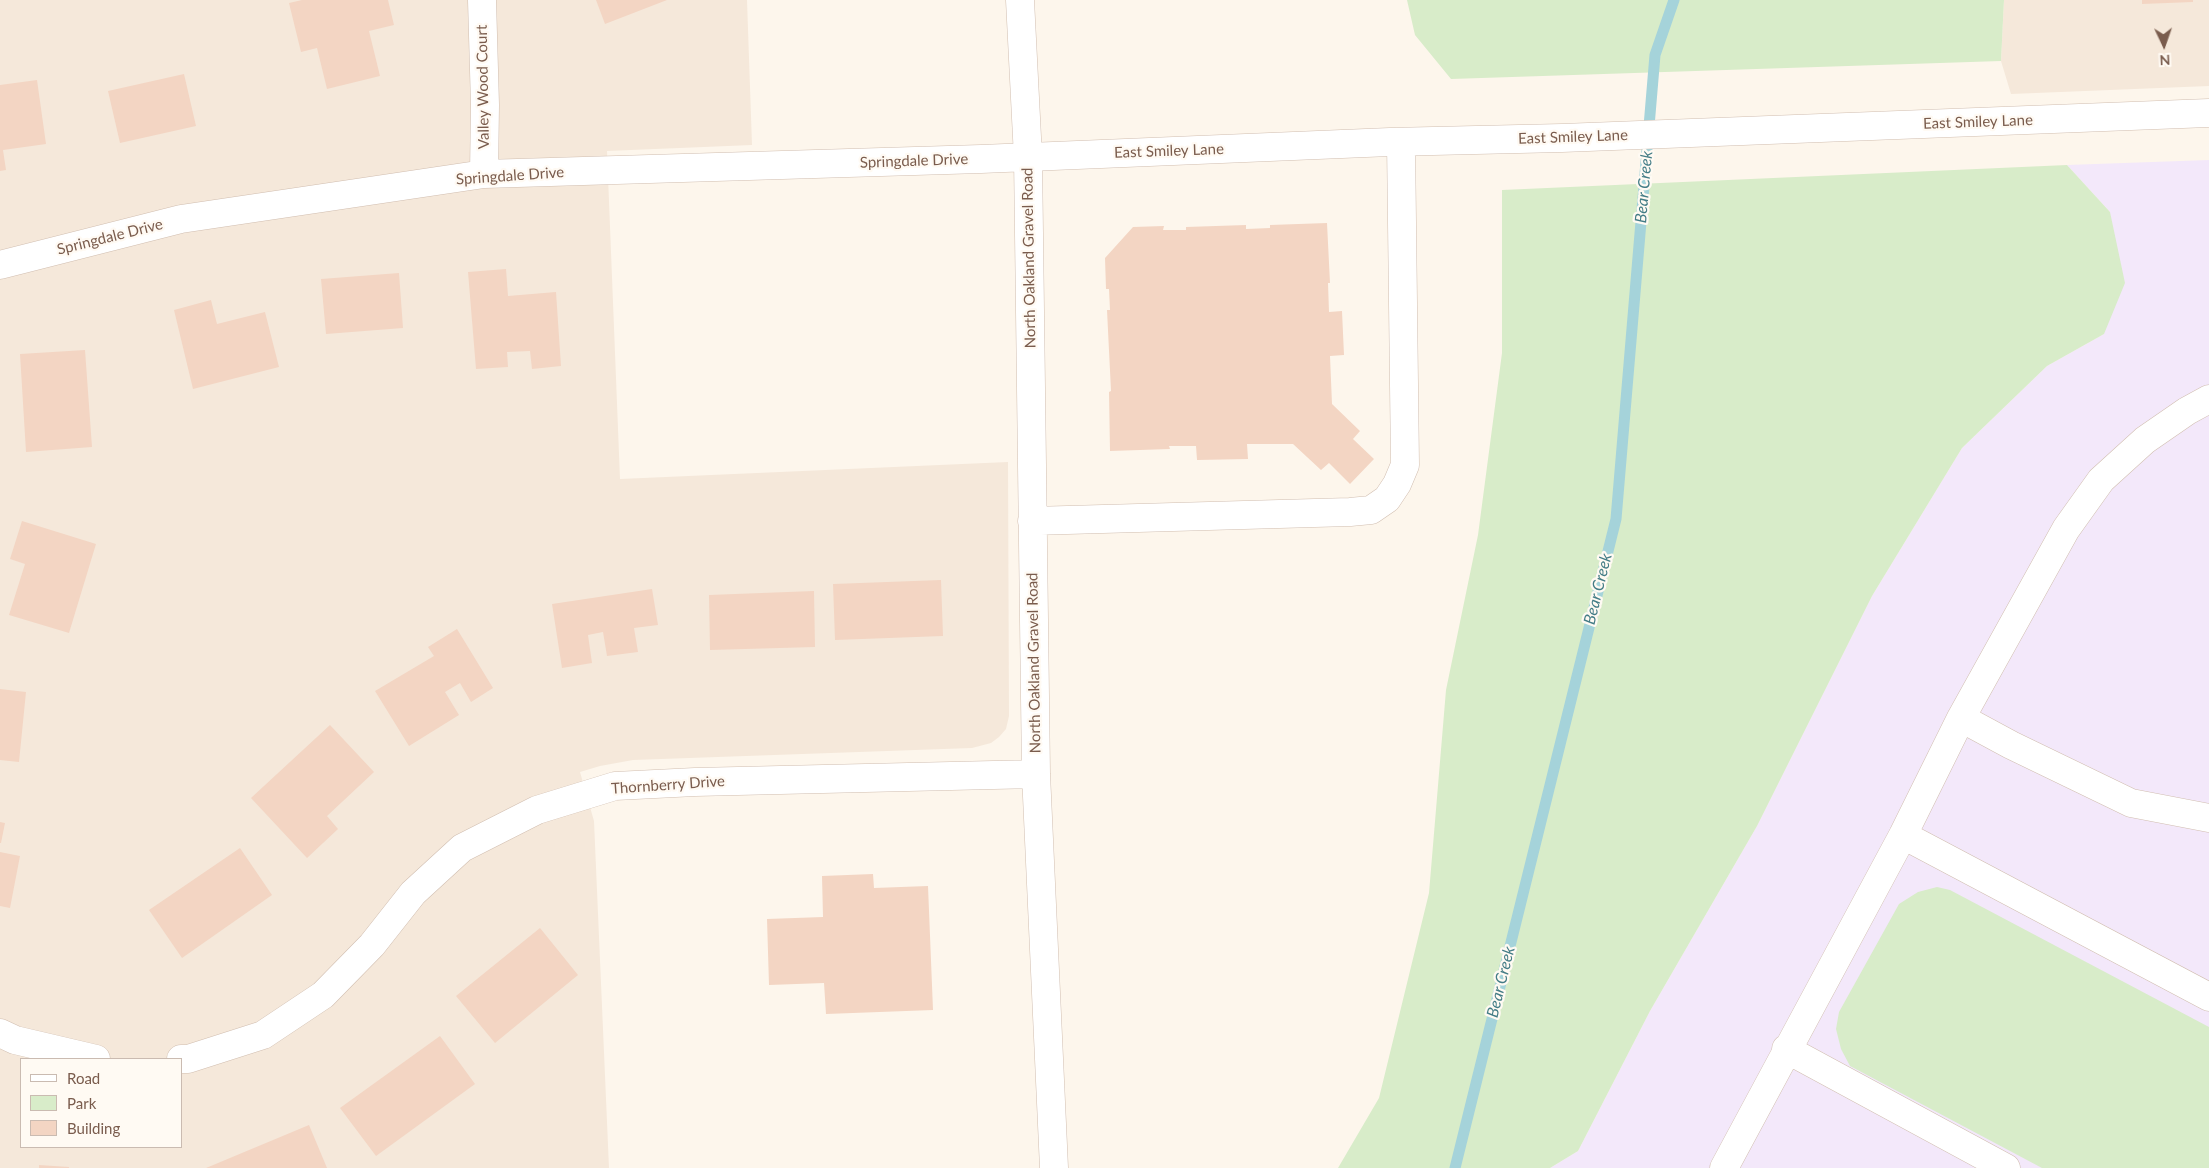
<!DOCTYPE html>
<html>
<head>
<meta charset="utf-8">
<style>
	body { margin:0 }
	#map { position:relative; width:2209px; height:1168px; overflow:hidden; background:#fdf6ec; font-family:Lato,sans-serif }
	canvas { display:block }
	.legend { position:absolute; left:20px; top:1058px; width:162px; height:90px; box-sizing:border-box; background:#fffaf3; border:1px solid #cabbb1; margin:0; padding:6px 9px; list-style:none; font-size:15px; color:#7a5c4d }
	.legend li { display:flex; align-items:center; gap:10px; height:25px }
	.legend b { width:25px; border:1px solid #cabbb1 }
	.north { position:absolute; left:2139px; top:20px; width:50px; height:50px; -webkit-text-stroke:4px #fffaf3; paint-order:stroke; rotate:177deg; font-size:14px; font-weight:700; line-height:20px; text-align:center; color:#7a5c4d }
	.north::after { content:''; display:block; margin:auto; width:18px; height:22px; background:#7a5c4d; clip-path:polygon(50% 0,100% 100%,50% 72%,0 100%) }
</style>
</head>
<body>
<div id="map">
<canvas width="2209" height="1168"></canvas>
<ul class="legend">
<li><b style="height:6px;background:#fff"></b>Road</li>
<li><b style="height:14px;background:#d8ecc9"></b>Park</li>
<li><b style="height:14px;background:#f3d5c3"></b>Building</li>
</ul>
<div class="north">N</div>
</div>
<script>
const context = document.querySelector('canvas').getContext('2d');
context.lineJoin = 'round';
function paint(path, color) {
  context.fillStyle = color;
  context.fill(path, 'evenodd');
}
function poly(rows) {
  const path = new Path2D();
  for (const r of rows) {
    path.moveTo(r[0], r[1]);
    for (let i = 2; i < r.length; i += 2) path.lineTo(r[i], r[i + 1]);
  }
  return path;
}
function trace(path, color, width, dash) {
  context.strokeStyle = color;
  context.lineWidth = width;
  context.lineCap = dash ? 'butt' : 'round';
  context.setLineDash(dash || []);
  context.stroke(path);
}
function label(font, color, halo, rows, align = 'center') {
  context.font = font + ' Lato,sans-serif';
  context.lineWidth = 4.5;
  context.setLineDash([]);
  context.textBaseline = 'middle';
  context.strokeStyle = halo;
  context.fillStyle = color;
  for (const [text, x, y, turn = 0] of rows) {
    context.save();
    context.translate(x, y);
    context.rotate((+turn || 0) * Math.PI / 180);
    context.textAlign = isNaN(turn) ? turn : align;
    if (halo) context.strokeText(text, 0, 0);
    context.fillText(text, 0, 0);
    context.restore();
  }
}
paint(poly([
	[0,0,747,0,752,145,607,151,620,479,1008,462,1009,716,1006,729,999,737,991,743,972,748,633,760,600,766,580,772,594,821,609,1168,0,1168],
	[21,1059,181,1059,181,1147,21,1147],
	[2004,0,2209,0,2209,86,2011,94,2001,61]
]), '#f5e8da');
paint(poly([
	[2209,160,2209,1168,1550,1168,1578,1151,1650,1011,1757,826,1872,596,1962,448,2047,366,2104,334,2110,212,2067,165]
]), '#f3e8fa');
paint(poly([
	[1407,0,2004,0,2001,61,1451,79,1415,35],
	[2067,165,2110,212,2125,283,2104,334,2047,366,1962,448,1872,596,1757,826,1650,1011,1578,1151,1550,1168,1338,1168,1379,1098,1429,893,1446,690,1478,535,1502,353,1502,190],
	[1937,887,1950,890,2209,1027,2209,1168,2042,1168,1850,1066,1841,1049,1836,1029,1839,1012,1899,904,1918,892]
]), '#d8ecc9');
trace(poly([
	[1455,1168,1616,519,1655,55,1674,0]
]), '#a5d3da', 11);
paint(poly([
	[302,0,388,0,394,25,369,31,380,76,327,89,317,48,301,52,289,3],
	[596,0,667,0,605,24],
	[2142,0,2193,0,2193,2,2142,4],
	[184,74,196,126,120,143,108,91],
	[37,80,46,144,3,150,6,170,0,171,0,85],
	[1327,223,1330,283,1328,283,1329,312,1342,311,1344,355,1330,356,1332,404,1360,431,1353,439,1374,459,1350,484,1329,463,1321,470,1293,444,1247,444,1248,459,1197,460,1196,446,1169,446,1170,449,1110,451,1109,392,1111,391,1107,310,1110,310,1109,289,1106,289,1105,258,1133,227,1164,226,1163,230,1186,230,1186,227,1246,225,1246,229,1270,228,1270,225],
	[506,269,508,296,556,292,561,366,532,369,530,351,507,352,508,367,476,369,468,272],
	[399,273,403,328,326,334,321,279],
	[211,300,217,324,265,312,279,367,193,389,174,310],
	[85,350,92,447,26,452,20,354],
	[22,521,96,544,69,633,9,615,25,564,10,559],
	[941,580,943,636,835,640,833,584],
	[652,589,658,625,634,628,638,652,607,656,603,632,588,635,592,663,562,668,552,604],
	[814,591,815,647,710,650,709,595],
	[457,629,493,688,471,702,460,683,445,692,459,715,409,746,375,691,434,656,428,647],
	[0,689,26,692,19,762,0,760],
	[330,725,374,772,327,816,338,829,307,858,251,798],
	[0,822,5,823,1,843,0,843],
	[240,848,272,895,182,958,149,910],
	[0,852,20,856,10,908,0,906],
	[873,874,874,888,928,886,933,1010,826,1014,824,983,769,985,767,919,823,917,822,876],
	[540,928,578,975,495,1043,456,996],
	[440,1036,475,1084,376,1156,340,1108],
	[309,1125,327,1168,206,1168],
	[39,1165,69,1167,69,1168,39,1168]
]), '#f3d5c3');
const minor = poly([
	[482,0,485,105,484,174],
	[1020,0,1028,157,1036,774,1054,1168],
	[0,265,181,219,484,174,981,159,1390,142,1562,138,2209,113],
	[1032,521,1350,512,1371,510,1387,499,1397,484,1405,465,1401,142],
	[1961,718,2011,745,2131,803,2209,818],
	[1903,835,2209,997],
	[0,1033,15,1040,96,1059],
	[1786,1049,2006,1168],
	[181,1059,188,1059,263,1035,323,995,372,945,413,893,462,848,537,810,615,786,695,782,1036,774],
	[1724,1168,1903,835,1961,718,2066,529,2101,480,2145,440,2187,411,2209,399]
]);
trace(minor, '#d1beb0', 29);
trace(minor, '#fff', 28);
label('15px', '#7a5c4d', '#fffaf3', [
	["Valley Wood Court",483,87,-91],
	["East Smiley Lane",1978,122,-2],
	["East Smiley Lane",1573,137,-2],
	["East Smiley Lane",1169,151,-2],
	["Springdale Drive",914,161,-2],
	["Springdale Drive",510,176,-4],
	["Springdale Drive",110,237,-14],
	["North Oakland Gravel Road",1029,258,-91],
	["North Oakland Gravel Road",1034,663,-91],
	["Thornberry Drive",668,785,-4]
]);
label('italic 16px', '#437c86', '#fffaf3', [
	["Bear Creek",1644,187,-85],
	["Bear Creek",1598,589,-76],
	["Bear Creek",1501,982,-76]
]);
</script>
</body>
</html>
